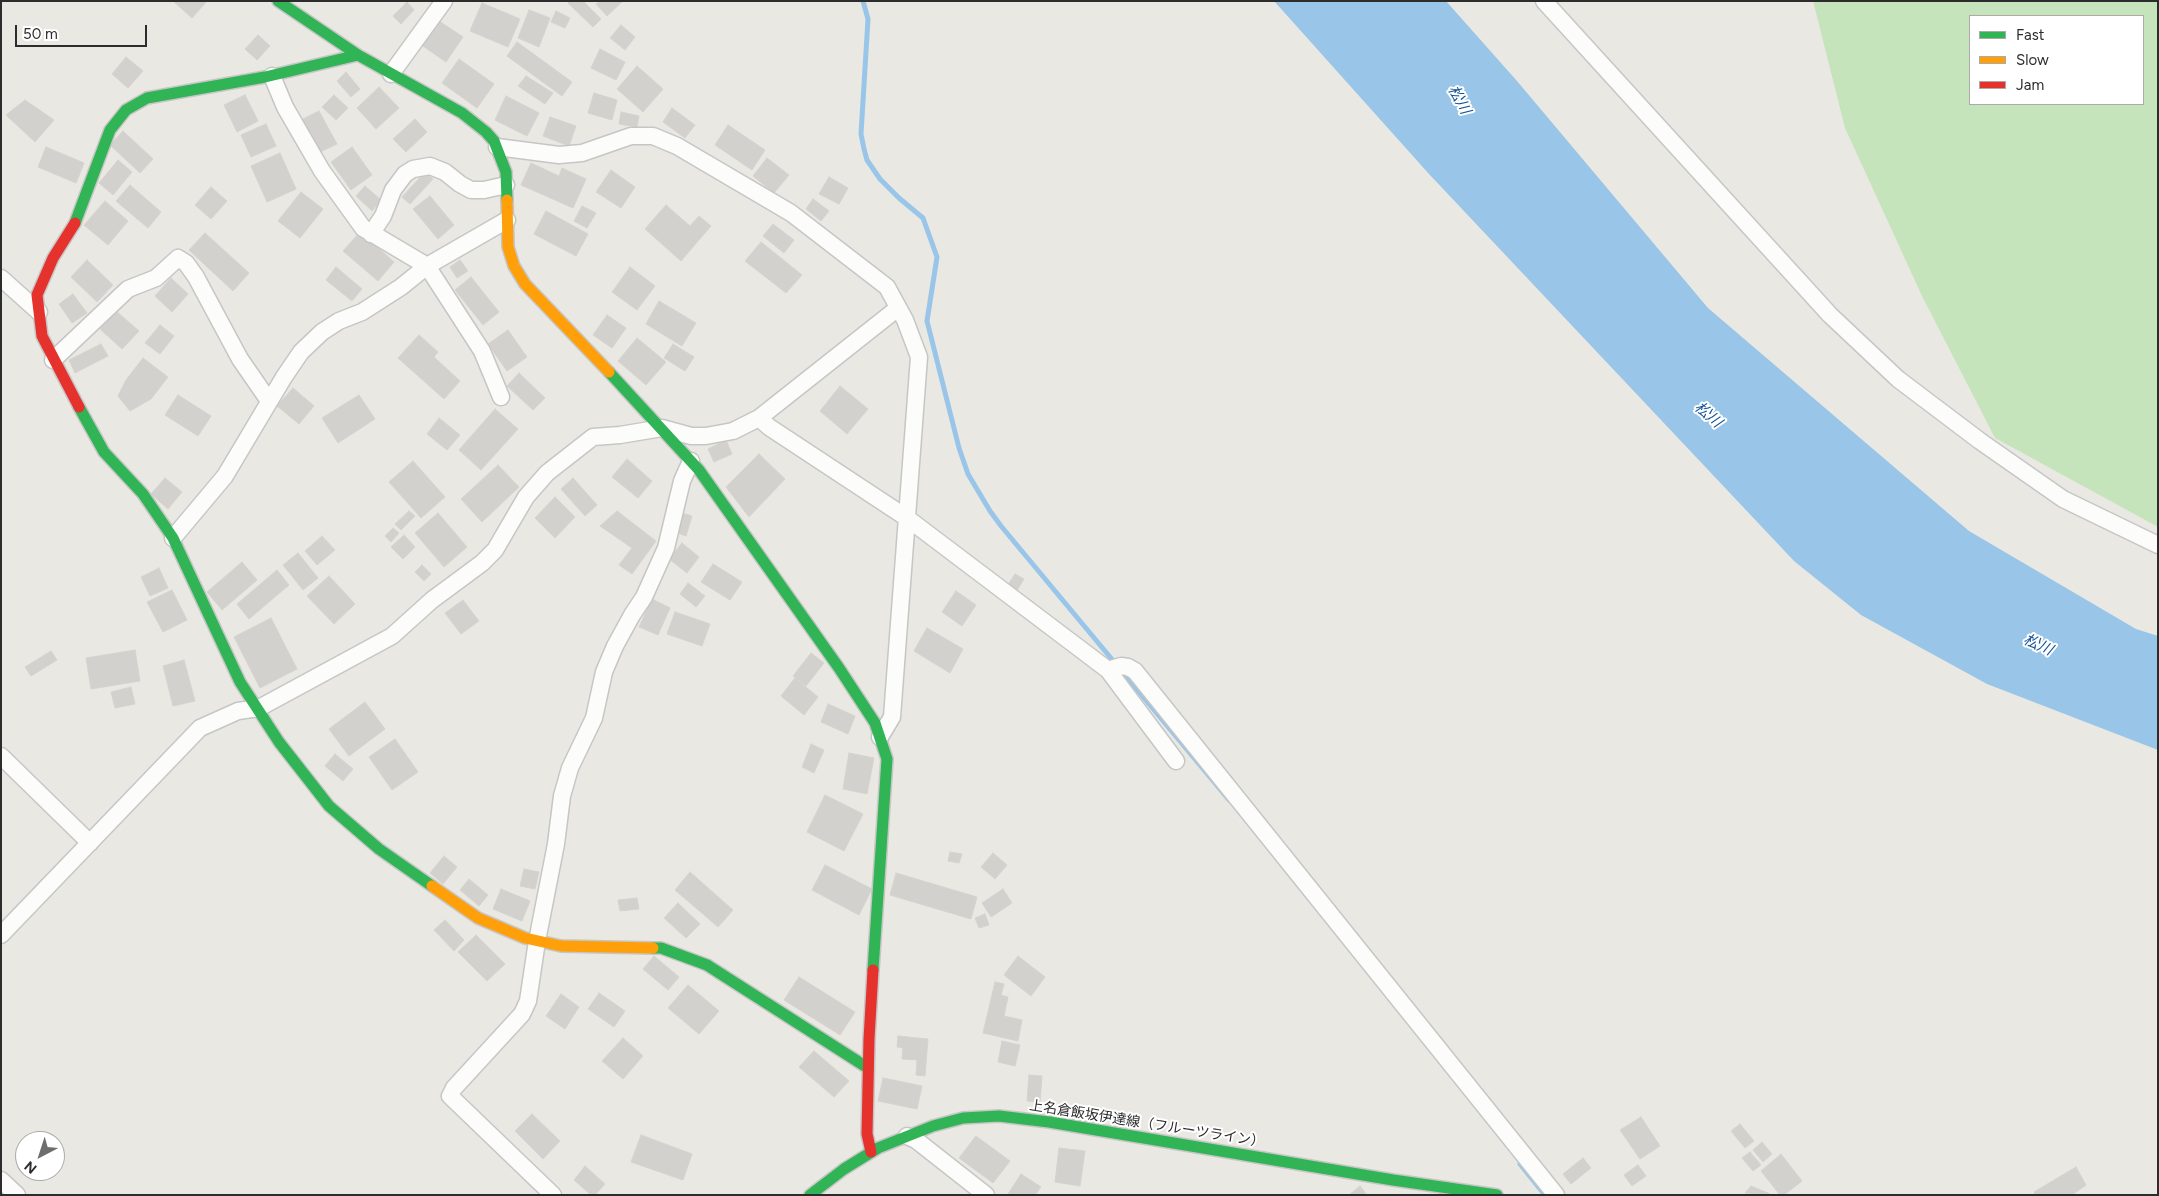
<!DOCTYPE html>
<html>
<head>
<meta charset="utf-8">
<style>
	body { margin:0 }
	#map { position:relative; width:2159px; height:1196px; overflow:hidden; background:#eae8e2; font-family:Figtree,sans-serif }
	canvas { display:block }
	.frame { position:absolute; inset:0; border:2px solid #2c2c2c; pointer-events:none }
	.legend { position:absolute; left:1969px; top:15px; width:175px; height:90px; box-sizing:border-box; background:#fff; border:1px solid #ababab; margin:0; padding:6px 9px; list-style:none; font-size:15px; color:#2c2c2c }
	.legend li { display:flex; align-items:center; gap:10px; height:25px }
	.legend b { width:25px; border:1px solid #ababab }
	.north { position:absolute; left:15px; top:1131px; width:50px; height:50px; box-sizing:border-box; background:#fff; border:1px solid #ababab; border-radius:50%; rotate:220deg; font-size:14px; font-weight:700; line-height:20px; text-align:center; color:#2c2c2c }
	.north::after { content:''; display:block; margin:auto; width:18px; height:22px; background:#6e6e6c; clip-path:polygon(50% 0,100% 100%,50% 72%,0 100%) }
	.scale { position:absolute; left:15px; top:25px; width:132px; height:22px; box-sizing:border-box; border:2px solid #2c2c2c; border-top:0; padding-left:6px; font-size:15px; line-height:18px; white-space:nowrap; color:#2c2c2c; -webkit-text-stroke:4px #fff; paint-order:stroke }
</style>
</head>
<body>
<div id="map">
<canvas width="2159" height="1196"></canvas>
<div class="frame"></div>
<ul class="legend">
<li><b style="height:6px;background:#30b455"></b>Fast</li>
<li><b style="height:6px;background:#ff9f0a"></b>Slow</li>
<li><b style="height:6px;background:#e5322d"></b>Jam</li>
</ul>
<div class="north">N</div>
<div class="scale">50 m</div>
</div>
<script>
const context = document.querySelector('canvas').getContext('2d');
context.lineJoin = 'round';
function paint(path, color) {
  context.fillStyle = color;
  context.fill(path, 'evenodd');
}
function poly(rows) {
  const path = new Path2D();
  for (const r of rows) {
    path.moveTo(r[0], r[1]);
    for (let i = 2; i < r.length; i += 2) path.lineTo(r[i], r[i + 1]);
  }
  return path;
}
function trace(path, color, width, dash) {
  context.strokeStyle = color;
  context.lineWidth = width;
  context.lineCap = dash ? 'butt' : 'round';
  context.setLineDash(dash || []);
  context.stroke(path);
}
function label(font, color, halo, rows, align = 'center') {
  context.font = font + ' Figtree,"Noto Sans JP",sans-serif';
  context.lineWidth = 4;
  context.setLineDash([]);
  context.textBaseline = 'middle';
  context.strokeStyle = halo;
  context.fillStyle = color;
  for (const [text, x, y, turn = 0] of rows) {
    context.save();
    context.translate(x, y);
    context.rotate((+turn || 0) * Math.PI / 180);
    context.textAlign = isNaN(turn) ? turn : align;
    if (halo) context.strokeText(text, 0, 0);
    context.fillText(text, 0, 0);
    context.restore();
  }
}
paint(poly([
	[1813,1,2158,1,2158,527,1995,438,1922,296,1845,128],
	[1970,16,2143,16,2143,104,1970,104]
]), '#c6e4bc');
paint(poly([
	[1274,1,1446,1,1517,81,1708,308,1969,531,2136,629,2158,636,2158,750,1987,684,1861,615,1794,561,1429,174]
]), '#99c6e8');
trace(poly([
	[863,1,868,19,861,134,864,149,867,160,880,179,899,198,923,218,937,257,927,321,959,448,968,474,990,511,1001,526,1229,800],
	[1520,1164,1545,1195]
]), '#99c6e8', 5);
const building = poly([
	[173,1,207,1,192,18,173,1],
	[570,1,583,1,601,19,593,27,568,3,570,1],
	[600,1,623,1,607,16,596,4,600,1],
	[407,2,414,10,401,24,393,16,407,2],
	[482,3,520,19,508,47,470,31,482,3],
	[529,10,550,18,539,47,518,38,529,10],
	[556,11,570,18,565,28,551,22,556,11],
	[436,19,463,37,446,62,420,44,436,19],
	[621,25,635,37,625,50,610,38,621,25],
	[258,35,270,46,257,60,245,49,258,35],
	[517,42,572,82,562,96,507,56,517,42],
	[600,49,625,62,616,80,591,68,600,49],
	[126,57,143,71,128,88,112,74,126,57],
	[459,59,494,84,477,108,442,83,459,59],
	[637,66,663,89,643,112,617,89,637,66],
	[346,72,360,89,351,97,337,81,346,72],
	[526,76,553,93,545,104,518,86,526,76],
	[379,87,399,108,376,129,357,108,379,87],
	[594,93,617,100,612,120,588,113,594,93],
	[245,95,258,121,237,132,224,105,245,95],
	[334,95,348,108,336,120,322,107,334,95],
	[506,96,539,113,527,136,495,120,506,96],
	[25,100,54,120,35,142,6,115,25,100],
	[672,108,695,125,685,138,663,122,672,108],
	[319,111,337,144,320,152,303,119,319,111],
	[621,112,639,116,637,127,619,124,621,112],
	[550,117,576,126,569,146,543,136,550,117],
	[415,119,427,132,406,152,393,139,415,119],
	[266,124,276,146,251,157,241,135,266,124],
	[728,125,765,150,752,170,715,145,728,125],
	[123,131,153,159,140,173,110,145,123,131],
	[46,147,84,163,76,183,38,167,46,147],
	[352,147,372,175,351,190,331,162,352,147],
	[280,153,296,189,267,202,251,166,280,153],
	[767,158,789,175,774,193,753,176,767,158],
	[118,160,132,172,113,195,99,183,118,160],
	[531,163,559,176,562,168,586,179,573,208,521,185,531,163],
	[611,170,635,187,621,208,596,192,611,170],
	[425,172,433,179,410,204,402,197,425,172],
	[829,177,848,188,839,204,819,194,829,177],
	[130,185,161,212,148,228,116,201,130,185],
	[365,186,381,200,372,211,356,196,365,186],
	[211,187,227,201,211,219,195,205,211,187],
	[301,192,323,209,300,238,278,221,301,192],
	[430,196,454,225,438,239,413,209,430,196],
	[813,199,829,211,821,221,806,209,813,199],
	[105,201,128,221,108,245,84,225,105,201],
	[666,205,690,226,699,216,711,226,681,261,645,229,666,205],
	[582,206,596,213,587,228,574,221,582,206],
	[546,211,588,234,576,256,534,234,546,211],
	[773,224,794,240,784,253,763,236,773,224],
	[360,232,394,262,378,281,343,251,360,232],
	[205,233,249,273,233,291,189,250,205,233],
	[761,242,802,275,786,293,745,261,761,242],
	[87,260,113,285,97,302,71,277,87,260],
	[460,260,468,271,457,278,450,267,460,260],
	[336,267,362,289,352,301,326,280,336,267],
	[630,267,655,286,637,310,612,292,630,267],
	[471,277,499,312,483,325,455,290,471,277],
	[171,278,188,294,172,312,155,296,171,278],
	[73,294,87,313,72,323,59,304,73,294],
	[659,301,696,323,682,346,646,324,659,301],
	[116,311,139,331,122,349,100,329,116,311],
	[607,315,626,328,612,348,593,335,607,315],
	[160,325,174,336,160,354,145,343,160,325],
	[508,330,527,357,507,371,488,344,508,330],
	[419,335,438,352,434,357,460,381,444,399,398,358,419,335],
	[637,338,666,362,646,385,618,361,637,338],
	[101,344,108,356,75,373,69,360,101,344],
	[673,344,694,357,685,371,664,358,673,344],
	[143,358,168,377,151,399,130,411,118,396,126,380,143,358],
	[519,373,545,398,533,410,507,386,519,373],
	[840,386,868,409,847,434,820,411,840,386],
	[293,388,314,406,299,424,277,406,293,388],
	[178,395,211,416,198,436,165,415,178,395],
	[359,395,375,419,338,443,322,418,359,395],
	[495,409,518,429,481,470,459,450,495,409],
	[439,418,460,435,447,450,427,434,439,418],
	[726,440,732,454,714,462,708,449,726,440],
	[759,454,785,479,749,517,726,487,759,454],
	[627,459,652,481,638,498,612,477,627,459],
	[413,461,445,497,421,518,389,482,413,461],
	[498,465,519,487,482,522,461,499,498,465],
	[165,478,182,492,168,509,151,494,165,478],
	[573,478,597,505,585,516,561,489,573,478],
	[555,497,575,517,555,538,535,518,555,497],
	[409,511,415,516,401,530,395,524,409,511],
	[617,511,656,541,632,574,619,565,632,548,600,526,617,511],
	[438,513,467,547,444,567,415,533,438,513],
	[682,513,692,516,686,536,675,532,682,513],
	[393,528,399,533,391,542,385,536,393,528],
	[404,535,415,547,403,559,391,547,404,535],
	[322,536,335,550,317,565,305,551,322,536],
	[682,543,699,557,687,573,669,559,682,543],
	[298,553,318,578,303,590,283,565,298,553],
	[242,562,257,580,222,610,207,592,242,562],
	[713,564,742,582,730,600,701,582,713,564],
	[422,565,431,574,424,581,415,572,422,565],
	[159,568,168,588,150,596,141,577,159,568],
	[277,570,289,585,249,619,237,604,277,570],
	[1015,574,1024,579,1016,592,1007,586,1015,574],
	[329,576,355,604,334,624,307,596,329,576],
	[688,583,705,596,696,607,680,594,688,583],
	[172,590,187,620,163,632,147,602,172,590],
	[956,591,976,605,962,626,942,612,956,591],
	[652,599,670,608,658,635,639,627,652,599],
	[463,600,479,621,461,634,445,613,463,600],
	[675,612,710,624,702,646,667,634,675,612],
	[271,618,297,669,260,688,234,637,271,618],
	[927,628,963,649,950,673,914,651,927,628],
	[135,650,140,681,91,689,86,658,135,650],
	[51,651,57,660,31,676,25,667,51,651],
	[811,653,824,663,806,686,793,676,811,653],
	[184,660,195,701,173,706,163,666,184,660],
	[795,678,818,697,804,715,781,696,795,678],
	[131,687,135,704,115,708,111,692,131,687],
	[365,702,385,729,349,756,329,729,365,702],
	[828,704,855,716,848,734,821,722,828,704],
	[395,739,418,772,392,790,369,757,395,739],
	[811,744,824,750,814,773,802,767,811,744],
	[849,753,874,758,867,794,843,789,849,753],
	[335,754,353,769,343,781,325,766,335,754],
	[825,795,863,814,844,851,807,832,825,795],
	[950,852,962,854,959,863,948,861,950,852],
	[993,853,1007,865,995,879,981,867,993,853],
	[444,856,457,867,443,884,430,873,444,856],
	[825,865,872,889,859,915,812,890,825,865],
	[524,869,539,872,535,889,520,886,524,869],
	[690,872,733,910,718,927,675,890,690,872],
	[896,873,977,897,971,919,890,895,896,873],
	[469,879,488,895,479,906,460,890,469,879],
	[501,889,530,901,522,921,493,909,501,889],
	[1003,889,1012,903,991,917,982,903,1003,889],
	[637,898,639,909,620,911,618,900,637,898],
	[678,903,700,924,686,938,664,918,678,903],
	[985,914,989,925,979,928,975,918,985,914],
	[445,920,464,940,454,951,434,930,445,920],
	[476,935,505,964,487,981,458,952,476,935],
	[654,956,679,977,668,990,643,969,654,956],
	[1018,956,1045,977,1031,996,1004,975,1018,956],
	[799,977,855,1012,840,1035,784,1000,799,977],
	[995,982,1004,984,1001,995,1008,997,1004,1016,1022,1020,1018,1041,983,1033,995,982],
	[688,985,719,1011,699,1034,668,1008,688,985],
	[599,993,625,1011,614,1027,588,1009,599,993],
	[561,994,579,1007,565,1029,546,1016,561,994],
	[898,1036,928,1039,925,1076,916,1075,917,1060,902,1059,903,1048,897,1047,898,1036],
	[623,1038,643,1056,623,1079,602,1061,623,1038],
	[1002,1041,1020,1045,1015,1066,998,1062,1002,1041],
	[814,1051,849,1081,834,1097,799,1067,814,1051],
	[1029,1075,1042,1076,1040,1102,1027,1101,1029,1075],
	[883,1078,922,1086,917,1109,878,1101,883,1078],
	[532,1114,560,1141,543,1159,515,1131,532,1114],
	[1641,1117,1660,1146,1640,1159,1620,1130,1641,1117],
	[1740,1124,1754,1141,1745,1148,1731,1131,1740,1124],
	[641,1135,692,1154,683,1180,631,1162,641,1135],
	[976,1136,1010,1161,993,1183,959,1158,976,1136],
	[1762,1142,1772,1154,1763,1162,1753,1150,1762,1142],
	[1059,1148,1085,1151,1080,1186,1055,1182,1059,1148],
	[1750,1152,1761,1165,1753,1171,1742,1158,1750,1152],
	[1781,1154,1802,1181,1784,1195,1780,1195,1761,1171,1781,1154],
	[1583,1158,1591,1168,1571,1184,1563,1174,1583,1158],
	[1638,1165,1646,1176,1632,1186,1624,1175,1638,1165],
	[585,1166,605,1184,595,1195,591,1195,574,1180,585,1166],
	[2076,1167,2086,1185,2072,1195,2035,1195,2034,1192,2076,1167],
	[1021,1174,1041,1187,1035,1195,1008,1194,1021,1174],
	[1360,1186,1367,1195,1349,1195,1360,1186],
	[1751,1186,1768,1193,1771,1195,1745,1193,1751,1186]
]);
paint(building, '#d3d1cd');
trace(building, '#d5d3ce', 1);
const street = poly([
	[1544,1,1830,315,1898,379,1980,441,2063,499,2158,545],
	[391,74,444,1],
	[272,76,285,107,322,171,363,228,427,266,482,351,501,397],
	[497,147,559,155,582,153,631,136,653,136,677,146,791,213,887,287,905,320,919,357,892,717,880,737],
	[371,234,383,216,393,190,405,174,413,169,430,166,445,172,460,184,471,190,484,190,506,185],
	[1,278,39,312],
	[53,360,128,289,156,278,178,258,186,263,196,277,240,359,269,401],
	[759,418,769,427,907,518,1108,670,1176,761],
	[173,538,225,476,284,377,301,352,322,332,339,321,362,312,401,287,427,266,507,220],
	[1108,670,1121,666,1128,667,1135,671,1556,1195],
	[1,756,90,843],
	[1,935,200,728,238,711,259,708,392,636,432,600,482,563,495,550,526,497,547,473,593,437,620,435,662,428,691,436,706,436,733,431,759,418,898,308],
	[907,1136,916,1140,986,1195],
	[1,1180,17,1195],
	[553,1195,450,1096,454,1088,522,1014,528,1001,537,941,556,844,562,796,570,768,594,718,604,672,615,646,632,615,644,597,666,548,682,481,691,461]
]);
const fast = poly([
	[278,1,358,55,462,113,486,132,494,141,506,172,507,200],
	[75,223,110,130,126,110,147,98,265,77,358,55],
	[609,372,699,470,839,668,875,723,887,759,873,970],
	[79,407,104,452,143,494,173,538,240,682,279,742,329,806,379,849,432,886],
	[653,948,661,948,707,965,868,1068],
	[810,1195,844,1169,878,1148,933,1126,963,1118,999,1116,1049,1122,1393,1180,1497,1195]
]);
const slow = poly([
	[507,200,508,247,514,266,525,284,609,372],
	[432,886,478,918,525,938,561,946,653,948]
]);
const jam = poly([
	[75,223,53,258,37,295,42,336,79,407],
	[871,1152,867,1134,869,1039,873,970]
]);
trace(street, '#c7c6c7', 19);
trace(fast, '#c7c6c7', 14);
trace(slow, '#c7c6c7', 14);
trace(jam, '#c7c6c7', 14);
trace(street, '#fcfcfb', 16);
trace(fast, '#30b455', 11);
trace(slow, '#ff9f0a', 11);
trace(jam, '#e5322d', 11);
label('14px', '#2c2c2c', '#fff', [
	["上名倉飯坂伊達線（フルーツライン）",1147,1124,9]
]);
label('italic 15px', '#135399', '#fff', [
	["松川",1459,100,62],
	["松川",1708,415,41],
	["松川",2038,645,25]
]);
</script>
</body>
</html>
